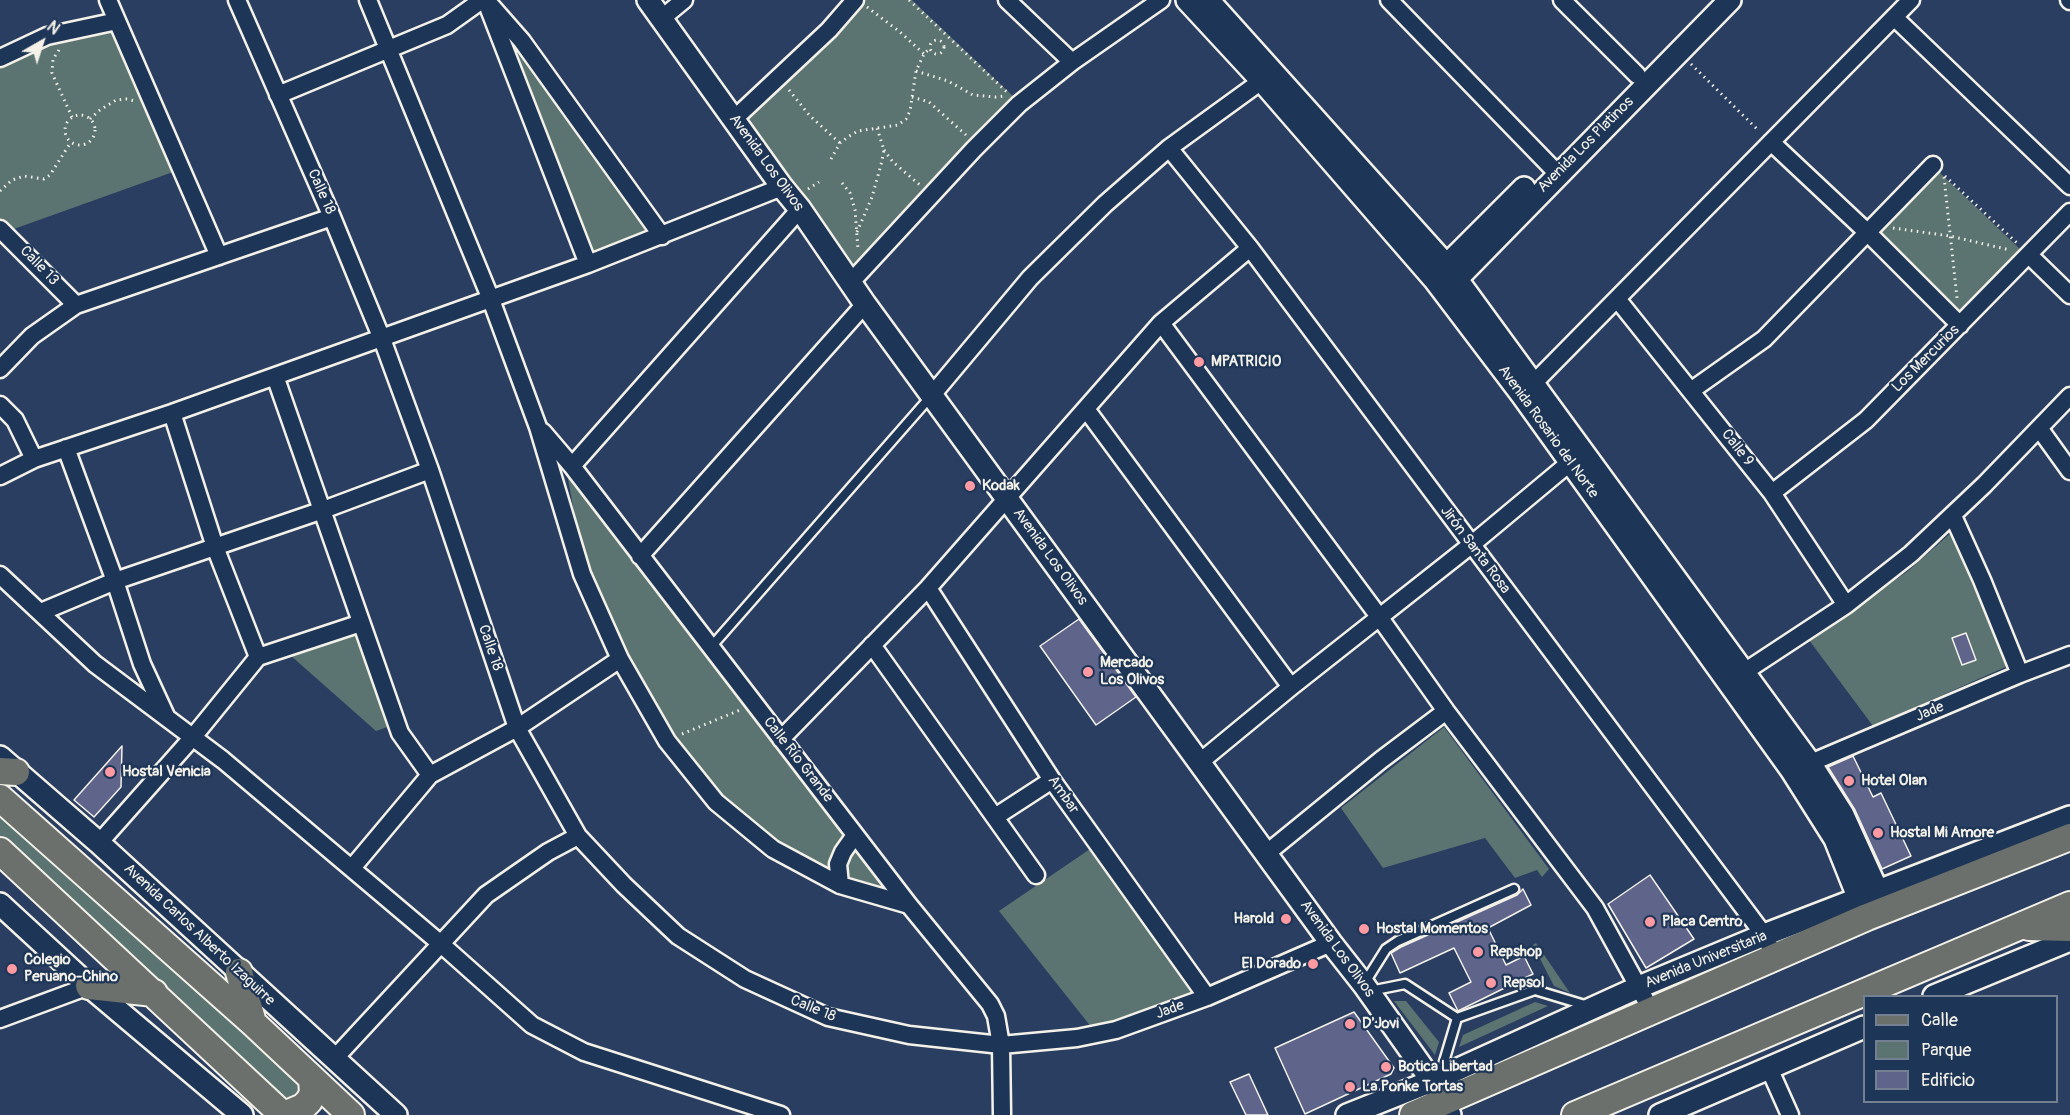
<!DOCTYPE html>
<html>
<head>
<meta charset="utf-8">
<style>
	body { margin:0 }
	#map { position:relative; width:2070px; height:1115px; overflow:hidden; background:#2a3e61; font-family:Pangolin,sans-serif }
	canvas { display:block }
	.legend { position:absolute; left:1863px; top:995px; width:195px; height:108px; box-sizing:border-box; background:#1d3557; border:2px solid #738091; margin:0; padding:8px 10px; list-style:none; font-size:18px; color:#f4f1e8 }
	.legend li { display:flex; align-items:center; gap:12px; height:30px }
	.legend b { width:30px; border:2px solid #738091 }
	.north { position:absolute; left:12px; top:12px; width:60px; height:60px; -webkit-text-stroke:4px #1d3557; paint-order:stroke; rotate:39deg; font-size:16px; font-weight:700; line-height:24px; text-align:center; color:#f4f1e8 }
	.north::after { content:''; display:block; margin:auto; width:21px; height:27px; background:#f4f1e8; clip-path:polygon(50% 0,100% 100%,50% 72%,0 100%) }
</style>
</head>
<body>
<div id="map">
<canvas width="2070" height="1115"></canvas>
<ul class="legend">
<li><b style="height:8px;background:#6b706d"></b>Calle</li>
<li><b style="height:16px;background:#5b7471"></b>Parque</li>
<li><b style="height:16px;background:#5e648a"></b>Edificio</li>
</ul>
<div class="north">N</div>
</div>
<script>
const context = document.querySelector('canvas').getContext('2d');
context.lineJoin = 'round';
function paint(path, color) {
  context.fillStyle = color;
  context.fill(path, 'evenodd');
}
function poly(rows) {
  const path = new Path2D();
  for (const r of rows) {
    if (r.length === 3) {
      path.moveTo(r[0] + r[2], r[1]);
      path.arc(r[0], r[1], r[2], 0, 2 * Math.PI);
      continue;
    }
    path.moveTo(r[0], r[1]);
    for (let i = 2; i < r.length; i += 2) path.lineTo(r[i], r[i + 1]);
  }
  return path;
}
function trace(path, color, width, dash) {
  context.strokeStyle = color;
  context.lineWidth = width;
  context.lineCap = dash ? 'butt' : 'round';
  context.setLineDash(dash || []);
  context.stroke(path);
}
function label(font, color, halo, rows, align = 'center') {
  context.font = font + ' Pangolin,sans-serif';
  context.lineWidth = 4.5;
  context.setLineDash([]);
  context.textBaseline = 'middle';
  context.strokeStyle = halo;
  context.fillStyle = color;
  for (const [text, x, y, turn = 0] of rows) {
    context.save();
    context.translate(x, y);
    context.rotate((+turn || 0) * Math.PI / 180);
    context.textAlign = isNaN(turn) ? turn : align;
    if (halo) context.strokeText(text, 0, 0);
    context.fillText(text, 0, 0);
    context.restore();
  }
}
paint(poly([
	[864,0,912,0,1015,98,865,264,851,265,745,124,746,115,801,70,847,22],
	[113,27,173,172,11,230,0,220,0,67,16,55,51,42],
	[522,47,655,233,590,256,510,49],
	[1938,171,2021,250,1962,312,1880,232],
	[566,467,894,892,835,876,775,843,716,792,674,737,627,655,589,574,578,535],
	[1953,531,2010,665,1873,726,1809,640,1908,571],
	[359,631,390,726,376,731,290,655],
	[1444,727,1549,869,1542,877,1537,870,1515,878,1485,838,1383,868,1341,808],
	[0,812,299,1084,300,1090,296,1098,286,1101,0,839],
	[1093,847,1197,993,1092,1028,999,911],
	[1536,943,1570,993,1554,986,1533,945],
	[1394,1001,1406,1001,1439,1042,1435,1055],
	[1535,1002,1548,1006,1459,1047,1463,1035]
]), '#5b7471');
const building = poly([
	[1079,619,1136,697,1096,725,1040,646,1079,619],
	[1966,633,1976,660,1962,665,1952,638,1966,633],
	[122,746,121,787,94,817,74,800,122,746],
	[1853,756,1873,797,1881,793,1911,856,1882,869,1855,810,1828,767,1853,756],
	[1650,875,1694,939,1646,968,1608,904,1650,875],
	[1523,889,1531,905,1488,928,1506,965,1524,956,1533,974,1458,1011,1449,993,1471,982,1454,948,1400,973,1391,953,1401,947,1517,895,1523,889],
	[1354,1012,1394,1068,1391,1074,1305,1114,1275,1048,1354,1012],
	[1249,1074,1268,1115,1246,1115,1230,1082,1249,1074]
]);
paint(building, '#5e648a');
trace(building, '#f4f1e8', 1.5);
const service = poly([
	[711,647,932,395],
	[1364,984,1386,949,1398,941,1514,889],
	[1370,991,1405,984,1457,1018,1535,990,1588,1006],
	[1440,1075,1457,1018]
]);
const minor = poly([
	[108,0,219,256],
	[237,0,332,217,382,339,430,470,517,728,578,836,624,885,678,936,745,979,828,1017,909,1035,1001,1045,1077,1038,1116,1030,1207,997,1331,943],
	[368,0,490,297,538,427,582,574,620,659,667,741,716,802,773,849,840,885,909,905],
	[486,0,522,41,662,236],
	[1007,0,1072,62],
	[1389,0,1558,174],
	[1562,0,1637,75],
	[2069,0,2070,1],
	[489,9,588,264],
	[1894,17,2070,186],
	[661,19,684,0],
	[0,58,47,36,117,21],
	[278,95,447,25,482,0],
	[733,120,829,30,855,0],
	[1771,142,1868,233,1960,325],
	[1169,148,1250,248,1764,935,1769,945],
	[0,229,76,305],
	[2029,255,2070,295],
	[851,282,974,149,1019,104,1072,62,1161,0],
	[1618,300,1772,493,1846,605],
	[1161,323,1380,618,1446,711,1595,908,1651,1010],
	[0,369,32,336,76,305,332,217],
	[275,376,400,733,430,775],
	[1692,390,1764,339,1933,165],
	[1524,393,1911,0],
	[932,395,1030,278,1105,204,1169,148,1271,74],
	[0,405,15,420,34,459],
	[1086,409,1291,687],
	[172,413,215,547,258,657],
	[2039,428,2070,471],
	[543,432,572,466,909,905,990,1004,996,1016,1001,1045,1002,1115],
	[66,448,115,581,142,664,166,716],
	[572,466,800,209],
	[0,476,34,459,172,413,588,264,782,187],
	[1772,493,1866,420,2070,212],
	[1953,516,1982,580,2020,674],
	[640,556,865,304],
	[0,575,95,664,223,760,441,944,532,1025,584,1052,781,1115],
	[928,588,1052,780,1207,997],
	[41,612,115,581,323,510,430,470],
	[872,645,1036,875],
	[1735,678,1846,605,1911,554,1984,485,2070,396],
	[781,739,928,588,1161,323,1250,248],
	[1200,762,1291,687,1471,545,1579,455],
	[1801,767,2020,674,2070,655],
	[995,817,1052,780],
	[99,843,193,737,258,657,361,623],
	[1267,853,1381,760,1446,711],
	[352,868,430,775,517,728,620,659],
	[840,885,838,864,843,852,855,835],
	[0,1019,89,986],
	[334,1059,486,895,548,852,578,836],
	[1769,1068,1790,1115]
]);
const tertiary = poly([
	[648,0,782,187,800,209,865,304,1331,943,1364,985,1432,1081,1450,1115],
	[1187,0,1262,81,1434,279,1522,395,1792,771,1835,839,1859,899],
	[1208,0,1447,266,1810,763,1843,815,1878,892],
	[1438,274,1524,188],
	[1447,289,1730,0],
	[0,757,99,843,396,1115],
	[0,904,89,986,242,1115],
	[1934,996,2070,940],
	[1347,1115,1432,1081,1639,987,1764,935,2070,817],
	[1660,1115,1864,1027]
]);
const primary = poly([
	[0,771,16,772],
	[0,798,253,1023,351,1115],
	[0,851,283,1115],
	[2029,927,2070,928],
	[239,972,253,1023],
	[89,986,154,993],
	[284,1115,303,1107,309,1101,313,1093,312,1079],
	[1413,1115,1867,917,2070,837],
	[1575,1115,2070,905]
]);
trace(service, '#f4f1e8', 13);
trace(minor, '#f4f1e8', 21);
trace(tertiary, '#f4f1e8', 26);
trace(primary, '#f4f1e8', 30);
trace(poly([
	[909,0,1009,94],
	[867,7,900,32,924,54],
	[937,47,7],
	[59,50,53,59,52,73,72,117],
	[1691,64,1759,131],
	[916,71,948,81,973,95,996,97,1005,96],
	[789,90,810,116,840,143],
	[912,97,929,102,966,135],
	[80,130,15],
	[90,119,100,110,116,100,126,99,135,101],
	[884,150,893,162,921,186],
	[831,159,840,143,848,137,858,131,898,125,906,119,910,111,916,71,924,54,930,48],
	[1945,176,2017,243],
	[1944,177,1957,298],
	[842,183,850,193,855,210,858,249],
	[808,189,819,182],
	[0,191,12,180,24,176,44,179,50,175,71,142],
	[1893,228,1950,236,2010,250],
	[857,232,872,197,881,165,884,150,877,128],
	[682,734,740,710]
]), '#f4f1e8', 3, [1.5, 4.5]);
trace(service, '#1d3557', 8);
trace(minor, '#1d3557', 16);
trace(tertiary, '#1d3557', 21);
trace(primary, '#6b706d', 26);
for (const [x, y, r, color] of [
	[1199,362,6,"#ff9aa2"],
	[970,486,6,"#ff9aa2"],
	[1088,672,6,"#ff9aa2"],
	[110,772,6,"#ff9aa2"],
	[1849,781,6,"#ff9aa2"],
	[1878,833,6,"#ff9aa2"],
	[1286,919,6,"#ff9aa2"],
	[1650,922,6,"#ff9aa2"],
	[1364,929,6,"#ff9aa2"],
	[1478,952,6,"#ff9aa2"],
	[1313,964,6,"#ff9aa2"],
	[12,969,6,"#ff9aa2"],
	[1491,983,6,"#ff9aa2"],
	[1350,1024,6,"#ff9aa2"],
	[1386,1067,6,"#ff9aa2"],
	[1350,1087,6,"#ff9aa2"]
]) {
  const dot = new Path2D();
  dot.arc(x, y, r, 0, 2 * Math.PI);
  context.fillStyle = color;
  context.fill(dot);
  trace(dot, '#1d3557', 2);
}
label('15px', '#f4f1e8', '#1d3557', [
	["Avenida Los Platinos",1586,145,-45],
	["Avenida Los Olivos",766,163,54],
	["Calle 18",321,192,66],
	["Calle 13",39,266,46],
	["Los Mercurios",1926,359,-45],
	["Avenida Rosario del Norte",1548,432,54],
	["Calle 9",1737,448,52],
	["Jirón Santa Rosa",1475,550,53],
	["Avenida Los Olivos",1050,557,54],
	["Calle 18",490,648,71],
	["Jade",1930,712,-23],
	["Calle Río Grande",798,760,52],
	["Ambar",1063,795,55],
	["Avenida Carlos Alberto Izaguirre",199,935,43],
	["Avenida Los Olivos",1337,949,54],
	["Avenida Universitaria",1706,960,-22],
	["Calle 18",813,1009,22],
	["Jade",1170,1010,-20]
]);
label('bold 15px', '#f4f1e8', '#1d3557', [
	["MPATRICIO",1211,362],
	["Kodak",982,486],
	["Mercado",1100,663],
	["Los Olivos",1100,680],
	["Hostal Venicia",122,772],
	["Hotel Olan",1861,781],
	["Hostal Mi Amore",1890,833],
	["Harold",1274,919,"right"],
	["Placa Centro",1662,922],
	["Hostal Momentos",1376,929],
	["Repshop",1490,952],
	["Colegio",24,960],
	["Peruano-Chino",24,977],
	["El Dorado",1301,964,"right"],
	["Repsol",1503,983],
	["D'Jovi",1362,1024],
	["Botica Libertad",1398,1067],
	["La Ponke Tortas",1362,1087]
], 'left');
</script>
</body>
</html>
